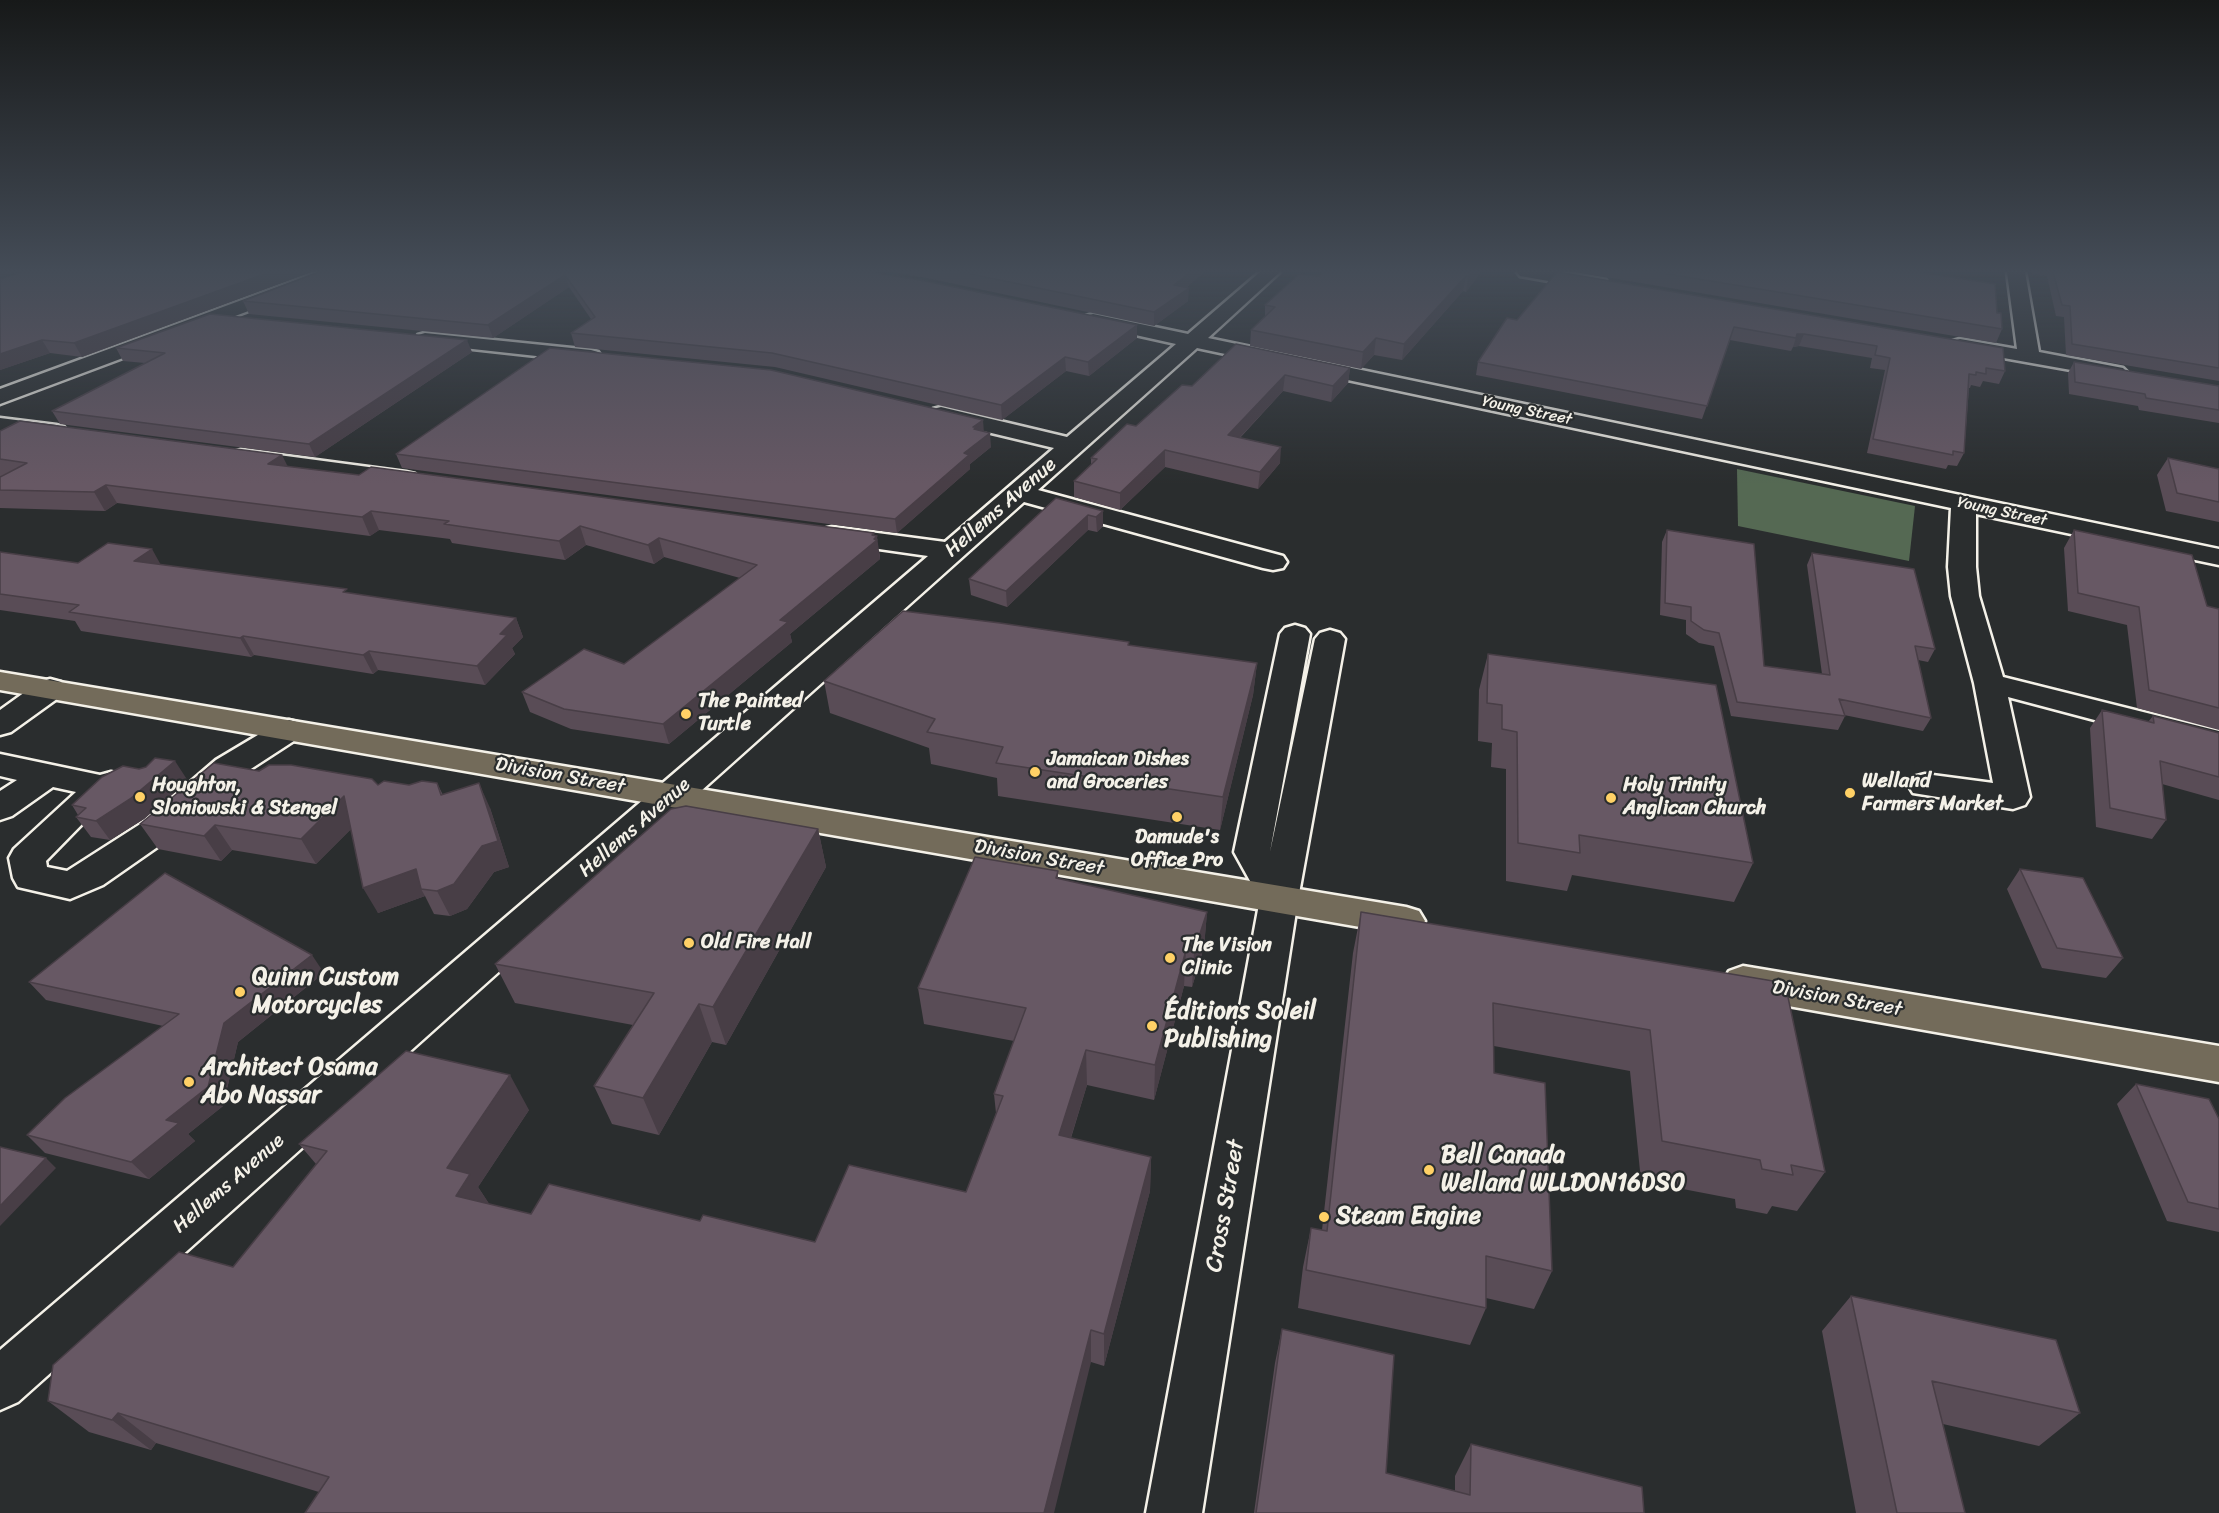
<!DOCTYPE html>
<html>
<head>
<meta charset="utf-8">
<style>
	body { margin:0 }
	canvas { display:block; background:#2a2d2e }
</style>
</head>
<body>
<canvas width="2219" height="1513"></canvas>
<script>
const context = document.querySelector('canvas').getContext('2d');
context.lineJoin = 'round';
function paint(path, color) {
  context.fillStyle = color;
  context.fill(path, 'evenodd');
}
function poly(rows) {
  const path = new Path2D();
  for (const r of rows) {
    path.moveTo(r[0], r[1]);
    for (let i = 2; i < r.length; i += 2) path.lineTo(r[i], r[i + 1]);
  }
  return path;
}
function trace(path, color, width, dash) {
  context.strokeStyle = color;
  context.lineWidth = width;
  context.lineCap = dash ? 'butt' : 'round';
  context.setLineDash(dash || []);
  context.stroke(path);
}
function label(font, color, halo, rows, align = 'center') {
  context.font = font + ' Sriracha,sans-serif';
  context.lineWidth = 4.5;
  context.setLineDash([]);
  context.textBaseline = 'middle';
  context.strokeStyle = halo;
  context.fillStyle = color;
  for (const [text, x, y, turn = 0] of rows) {
    context.save();
    context.translate(x, y);
    context.rotate((+turn || 0) * Math.PI / 180);
    context.textAlign = isNaN(turn) ? turn : align;
    if (halo) context.strokeText(text, 0, 0);
    context.fillText(text, 0, 0);
    context.restore();
  }
}
paint(poly([
	[1737,469,1915,506,1909,561,1738,526]
]), '#556953');
const minor = poly([
	[318,272,345,272,342,276,0,404,0,389,318,272],
	[1260,272,1280,272,1208,338,2219,549,2219,565,1976,514,1976,567,1979,596,2003,677,2219,731,2219,753,2008,697,2030,797,2025,805,2013,809,1913,793,1908,785,1913,777,1925,774,1993,783,1974,683,1951,596,1948,567,1951,508,1197,348,1038,490,1283,556,1287,562,1283,568,1273,570,1263,568,1024,502,18,1402,0,1410,0,1350,928,556,823,541,819,535,823,529,832,527,945,542,1054,448,933,419,930,414,933,409,941,407,1067,437,1176,344,1086,324,1083,320,1086,316,1093,314,1188,334,1260,272],
	[1517,272,1561,272,1606,280,1608,284,1606,288,1599,290,1526,277,1520,276,1517,272],
	[2007,272,2025,272,2039,352,2123,368,2127,372,2123,376,2116,378,1953,349,1950,345,1953,341,1960,339,2017,349,2007,272],
	[425,333,591,350,598,352,601,356,598,360,591,362,418,343,415,339,418,335,425,333],
	[0,418,56,425,64,427,68,432,64,437,56,439,0,432,0,418],
	[241,450,406,472,415,474,418,479,415,484,406,486,233,462,229,457,233,452,241,450],
	[1295,625,1305,628,1310,634,1270,852,1315,639,1320,633,1330,630,1340,633,1345,639,1298,899,1202,1513,1146,1513,1260,899,1234,852,1280,634,1285,628,1295,625],
	[50,679,61,682,65,689,61,696,11,732,0,735,0,710,39,682,50,679],
	[289,720,300,723,305,730,300,737,240,776,169,839,103,885,70,899,18,887,13,878,9,858,14,849,76,792,53,787,12,816,0,820,0,791,17,780,0,776,0,754,100,775,111,772,123,775,128,783,123,791,89,817,46,861,47,867,67,871,145,821,216,760,278,723,289,720]
]);
const major = poly([
	[0,672,1406,907,1419,911,1425,921,1419,931,1406,935,0,690,0,672],
	[1743,966,2219,1046,2219,1082,1743,998,1729,993,1723,982,1729,971,1743,966]
]);
trace(minor, '#f4f1e8', 5);
trace(major, '#f4f1e8', 5);
paint(minor, '#2a2d2e');
paint(major, '#736b5a');
paint(poly([
	[22,272,311,272,82,357,50,353,0,370,0,279],
	[319,272,869,272,1137,338,1089,376,1066,371,1002,420,775,367,575,347,571,333,591,319,569,287,493,338,249,314,243,301],
	[891,272,1204,272,1187,287,1188,301,1154,326,922,277],
	[1323,272,1481,272,1466,292,1463,291,1402,360,1374,355,1361,369,1250,346,1251,330,1265,317,1265,305,1319,276],
	[1557,272,2005,371,1999,384,1983,381,1980,387,1971,385,1970,388,1969,388,1964,453,1957,466,1948,465,1946,469,1867,453,1885,370,1870,368,1872,358,1799,346,1793,347,1791,351,1730,340,1702,419,1476,375,1478,362,1517,320],
	[1576,272,1918,272,1997,313,2002,329,1996,343],
	[2031,272,2219,273,2219,381,2066,355,2064,317,2056,316,2047,276,2032,274],
	[116,348,472,352,315,457,60,424,52,411,145,363,123,361],
	[2074,362,2219,386,2219,423,2139,410,2138,406,2069,394,2068,373],
	[1350,368,1348,383,1331,402,1283,391,1240,438,1280,463,1258,489,1165,467,1120,510,1074,497,1074,481,1091,465,1091,458,1192,386],
	[983,420,983,432,991,447,970,464,970,469,897,533,402,468,396,454],
	[0,431,288,467,874,535,880,555,880,559,790,634,792,642,669,744,571,729,530,712,522,692,624,664,740,578,664,557,654,564,586,545,565,560,452,543,450,539,379,530,370,536,117,503,105,511,0,508,0,477,2,476,0,476],
	[2168,458,2219,469,2219,522,2166,511,2157,475],
	[1056,498,1103,511,1103,526,1097,532,1088,530,1007,607,971,595,969,579],
	[1667,530,1764,666,1822,674,1807,565,1812,553,1935,649,1928,662,1918,660,1931,718,1923,731,1844,715,1845,716,1838,730,1731,716,1714,646,1699,643,1686,634,1686,620,1660,615,1662,542],
	[2074,530,2207,606,2219,609,2219,730,2137,708,2127,625,2068,611,2064,548],
	[0,552,78,563,161,565,516,618,523,637,512,648,515,654,485,685,378,670,373,674,254,655,251,657,81,631,75,621,0,610],
	[1129,642,1129,645,1257,663,1253,695,1220,830,998,796,997,778,931,764,929,748,830,713,824,681],
	[1488,654,1753,863,1734,902,1572,875,1567,891,1506,881,1506,769,1491,767,1492,743,1478,741,1479,690],
	[2102,710,2148,722,2153,716,2219,733,2219,800,2162,784,2166,820,2152,839,2096,827,2090,728],
	[259,771,378,785,409,785,437,783,443,795,490,808,509,867,494,872,467,909,450,916,434,914,425,896,378,913,351,829,316,864,232,850,221,861,158,849,140,824],
	[188,781,144,819,110,840,91,837,76,817,78,815,72,805],
	[818,829,826,867,726,1045,712,1042,659,1135,612,1124,594,1086,633,1025,515,1003,495,964],
	[2020,869,2123,958,2106,978,2042,968,2007,889],
	[1058,871,1058,879,1207,912,1204,947,1192,987,1184,986,1154,1100,1087,1085,1071,1138,1151,1157,1150,1191,1104,1366,1091,1362,319,1492,156,1443,151,1450,89,1432,48,1401,233,1267,316,1164,299,1144,529,1110,478,1187,489,1204,531,1214,700,1221,815,1242,966,1192,996,1113,994,1094,1014,1041,924,1024,918,988],
	[1361,912,1785,983,1825,1172,1797,1211,1772,1206,1767,1214,1736,1208,1735,1199,1641,1181,1630,1071,1494,1046,1494,1073,1552,1271,1534,1309,1486,1298,1486,1308,1470,1345,1298,1308,1303,1267,1311,1228,1322,1230,1353,953],
	[324,973,238,1042,223,1106,188,1134,195,1141,149,1179,45,1153,27,1135,163,1026,46,1000,29,982],
	[2136,1084,2219,1119,2219,1232,2167,1221,2117,1104],
	[1851,1296,2080,1413,2039,1446,1943,1424,1965,1513,1856,1513,1822,1331],
	[1282,1329,1386,1473,1455,1491,1455,1476,1471,1444,1644,1513,1254,1513,1275,1363]
]), '#594c56');
paint(poly([
	[0,272,17,272,0,278],
	[270,272,311,272,82,357,74,343],
	[1190,272,1204,272,1174,298,1174,285],
	[1472,272,1481,272,1466,292,1468,277],
	[565,275,569,287,493,338,488,325],
	[1466,276,1463,291,1402,360,1404,344],
	[1189,288,1188,301,1154,326,1154,312],
	[1137,325,1137,338,1089,376,1088,362],
	[1797,334,1804,334,1799,346,1793,347],
	[1376,338,1374,355,1361,369,1363,352],
	[42,340,50,353,0,370,0,354],
	[467,340,472,352,315,457,309,444],
	[1065,357,1066,371,1002,420,1001,405],
	[1350,368,1348,383,1331,402,1333,386],
	[1285,375,1283,391,1227,451,1228,435],
	[983,420,984,433,975,443,973,427],
	[990,433,991,447,970,464,970,469,897,533,895,519,964,453],
	[1281,447,1280,463,1258,489,1260,472],
	[1165,450,1165,467,1120,510,1120,493],
	[282,455,291,473,268,464],
	[106,485,117,503,105,511,94,492],
	[371,511,379,530,370,536,362,517],
	[1103,511,1103,526,1097,532,1096,517],
	[1088,515,1088,530,1007,607,1006,591],
	[580,526,586,545,565,560,559,541],
	[874,533,875,538,877,536,880,559,790,634,792,642,669,744,663,724],
	[659,538,664,557,654,564,648,545],
	[152,549,162,567,134,561],
	[516,618,523,637,512,648,515,654,485,685,477,666,500,634],
	[243,636,254,655,251,657,240,638],
	[369,651,378,670,373,674,363,655],
	[1257,663,1253,695,1220,830,1223,797],
	[175,761,188,781,144,819,110,840,96,821],
	[479,783,490,808,509,867,494,872,467,909,450,916,437,891],
	[344,796,358,822,316,864,301,839],
	[215,825,232,850,221,861,204,836],
	[818,829,826,867,726,1045,713,1007],
	[416,869,421,889,425,896,378,913,363,888],
	[1207,912,1204,947,1192,987,1194,952],
	[1186,950,1184,986,1154,1100,1155,1065],
	[312,955,324,973,238,1042,223,1106,188,1134,195,1141,149,1179,131,1162,166,1120,224,1023],
	[699,1004,712,1042,659,1135,643,1098],
	[1086,1050,1087,1085,1061,1169,1059,1135],
	[510,1075,529,1110,478,1187,492,1208,456,1196,447,1168],
	[1151,1157,1150,1191,1104,1366,1104,1334],
	[46,1158,56,1168,0,1226,0,1206],
	[1091,1330,1091,1362,1054,1513,1044,1513],
	[118,1413,156,1443,151,1450,112,1420]
]), '#483e46');
const building = poly([
	[22,272,270,272,74,343,42,340,0,354,0,279,22,272],
	[319,272,869,272,920,280,1137,325,1088,362,1065,357,1001,405,772,353,571,333,595,317,565,275,488,325,243,301,319,272],
	[961,272,1190,272,1174,285,1189,288,1154,312,961,272],
	[1323,272,1472,272,1468,277,1466,276,1404,344,1376,338,1363,352,1251,330,1275,307,1265,305,1299,274,1319,276,1323,272],
	[1557,272,2003,348,2005,371,1986,368,1986,374,1976,372,1976,375,1969,374,1964,453,1953,451,1953,455,1873,439,1890,358,1875,355,1877,346,1804,334,1797,334,1796,338,1734,327,1707,406,1478,362,1507,318,1517,320,1557,272],
	[1656,272,1918,272,1995,284,1997,313,2001,313,2002,329,1656,272],
	[2053,272,2219,273,2219,368,2072,344,2070,306,2062,305,2053,272],
	[210,314,467,340,309,444,52,411,165,353,116,348,210,314],
	[1236,344,1350,368,1333,386,1285,375,1228,435,1281,447,1260,472,1165,450,1120,493,1074,481,1097,459,1091,458,1127,424,1136,426,1182,385,1192,386,1236,344],
	[550,348,771,370,983,420,973,427,977,427,974,429,990,433,964,453,969,455,895,519,396,454,550,348],
	[2074,362,2219,386,2219,410,2146,398,2145,394,2075,382,2074,362],
	[20,421,282,455,268,464,359,475,371,467,874,533,872,535,877,536,874,539,877,540,780,620,788,622,663,724,564,709,522,692,584,649,624,664,757,565,659,538,648,545,580,526,559,541,444,524,449,521,371,511,362,517,106,485,94,492,0,490,0,477,27,463,0,459,0,431,20,421],
	[2168,458,2219,469,2219,502,2177,493,2168,458],
	[1056,498,1103,511,1096,517,1088,515,1006,591,969,579,1056,498],
	[1667,530,1754,544,1764,666,1830,675,1812,553,1914,569,1935,649,1915,646,1931,718,1839,699,1845,716,1737,702,1719,633,1704,630,1691,621,1691,607,1665,603,1667,530],
	[2074,530,2192,555,2207,606,2219,609,2219,708,2149,690,2139,607,2078,593,2074,530],
	[108,543,152,549,134,561,347,589,343,592,516,618,500,634,507,635,477,666,369,651,363,655,243,636,240,638,69,612,79,605,0,594,0,552,78,563,108,543],
	[903,611,1000,623,1129,642,1128,645,1257,663,1223,797,996,763,1003,747,927,732,935,719,824,681,903,611],
	[1488,654,1716,685,1753,863,1579,835,1580,853,1518,843,1517,732,1502,729,1502,705,1487,703,1488,654],
	[2102,710,2154,723,2153,716,2219,733,2219,777,2160,761,2166,820,2110,808,2102,710],
	[155,758,175,761,130,799,96,821,76,817,86,808,72,805,102,777,123,766,139,769,146,767,155,758],
	[214,763,259,771,269,765,291,765,372,779,378,785,384,781,409,785,422,781,437,783,441,795,479,783,498,841,482,846,454,884,437,891,421,889,416,869,363,888,344,796,301,839,215,825,204,836,140,824,214,763],
	[686,806,818,829,713,1007,699,1004,643,1098,594,1086,654,993,495,964,671,809,686,806],
	[975,857,1058,871,1056,878,1207,912,1194,952,1186,950,1155,1065,1086,1050,1059,1135,1151,1157,1104,1334,1091,1330,1044,1513,305,1513,329,1477,118,1413,112,1420,48,1401,53,1365,179,1252,233,1267,327,1151,299,1144,406,1051,510,1075,447,1168,470,1174,456,1196,531,1214,549,1184,700,1221,703,1215,815,1242,849,1165,966,1192,1003,1096,994,1094,1026,1008,918,988,975,857],
	[2020,869,2083,878,2123,958,2057,948,2020,869],
	[165,873,312,955,224,1023,208,1087,166,1120,179,1123,131,1162,27,1135,65,1098,179,1014,29,982,165,873],
	[1361,912,1785,983,1825,1172,1791,1165,1793,1175,1762,1169,1760,1160,1662,1141,1650,1030,1493,1003,1494,1073,1545,1083,1552,1271,1486,1256,1486,1308,1306,1270,1311,1228,1327,1231,1361,912],
	[2136,1084,2209,1099,2219,1119,2219,1209,2188,1202,2136,1084],
	[0,1147,46,1158,0,1206,0,1147],
	[1851,1296,2056,1340,2080,1413,1932,1381,1965,1513,1897,1513,1851,1296],
	[1282,1329,1394,1355,1386,1473,1470,1495,1471,1444,1642,1487,1644,1513,1256,1513,1282,1329]
]);
paint(building, '#675864');
trace(building, '#483e46', 1.5);
const sky = context.createLinearGradient(0, 0, 0, 484);
sky.addColorStop(0, '#171919');
sky.addColorStop(0.56, '#444c57');
sky.addColorStop(1, '#444c5700');
context.fillStyle = sky;
context.fillRect(0, 0, 2219, 484);
for (const [x, y, r, color] of [
	[686,714,6,"#ffd166"],
	[1035,772,6,"#ffd166"],
	[1850,793,6,"#ffd166"],
	[140,797,6,"#ffd166"],
	[1611,798,6,"#ffd166"],
	[1177,817,6,"#ffd166"],
	[689,943,6,"#ffd166"],
	[1170,958,6,"#ffd166"],
	[240,992,6,"#ffd166"],
	[1152,1026,6,"#ffd166"],
	[189,1082,6,"#ffd166"],
	[1429,1170,6,"#ffd166"],
	[1324,1217,6,"#ffd166"]
]) {
  const dot = new Path2D();
  dot.arc(x, y, r, 0, 2 * Math.PI);
  context.fillStyle = color;
  context.fill(dot);
  trace(dot, '#2a2d2e', 2);
}
label('16px', '#f4f1e8', '#2a2d2e', [
	["Young Street",1527,411,12],
	["Young Street",2002,512,12]
]);
label('20px', '#f4f1e8', '#2a2d2e', [
	["Hellems Avenue",1001,508,-41],
	["Division Street",560,776,10],
	["Hellems Avenue",635,828,-41],
	["Division Street",1039,858,10],
	["Division Street",1837,999,10],
	["Hellems Avenue",229,1184,-41]
]);
label('bold 20px', '#f4f1e8', '#2a2d2e', [
	["The Painted",698,702],
	["Turtle",698,725],
	["Jamaican Dishes",1047,760],
	["and Groceries",1047,783],
	["Welland",1862,782],
	["Farmers Market",1862,805],
	["Houghton,",152,786],
	["Sloniowski & Stengel",152,809],
	["Holy Trinity",1623,786],
	["Anglican Church",1623,809],
	["Damude's",1177,838,"center"],
	["Office Pro",1177,861,"center"],
	["Old Fire Hall",701,943],
	["The Vision",1182,946],
	["Clinic",1182,969]
], 'left');
label('bold 24px', '#f4f1e8', '#2a2d2e', [
	["Quinn Custom",252,978],
	["Motorcycles",252,1006],
	["Éditions Soleil",1164,1012],
	["Publishing",1164,1040],
	["Architect Osama",201,1068],
	["Abo Nassar",201,1096],
	["Bell Canada",1441,1156],
	["Welland WLLDON16DS0",1441,1184],
	["Steam Engine",1336,1217]
], 'left');
label('24px', '#f4f1e8', '#2a2d2e', [
	["Cross Street",1226,1206,-80]
]);
</script>
</body>
</html>
